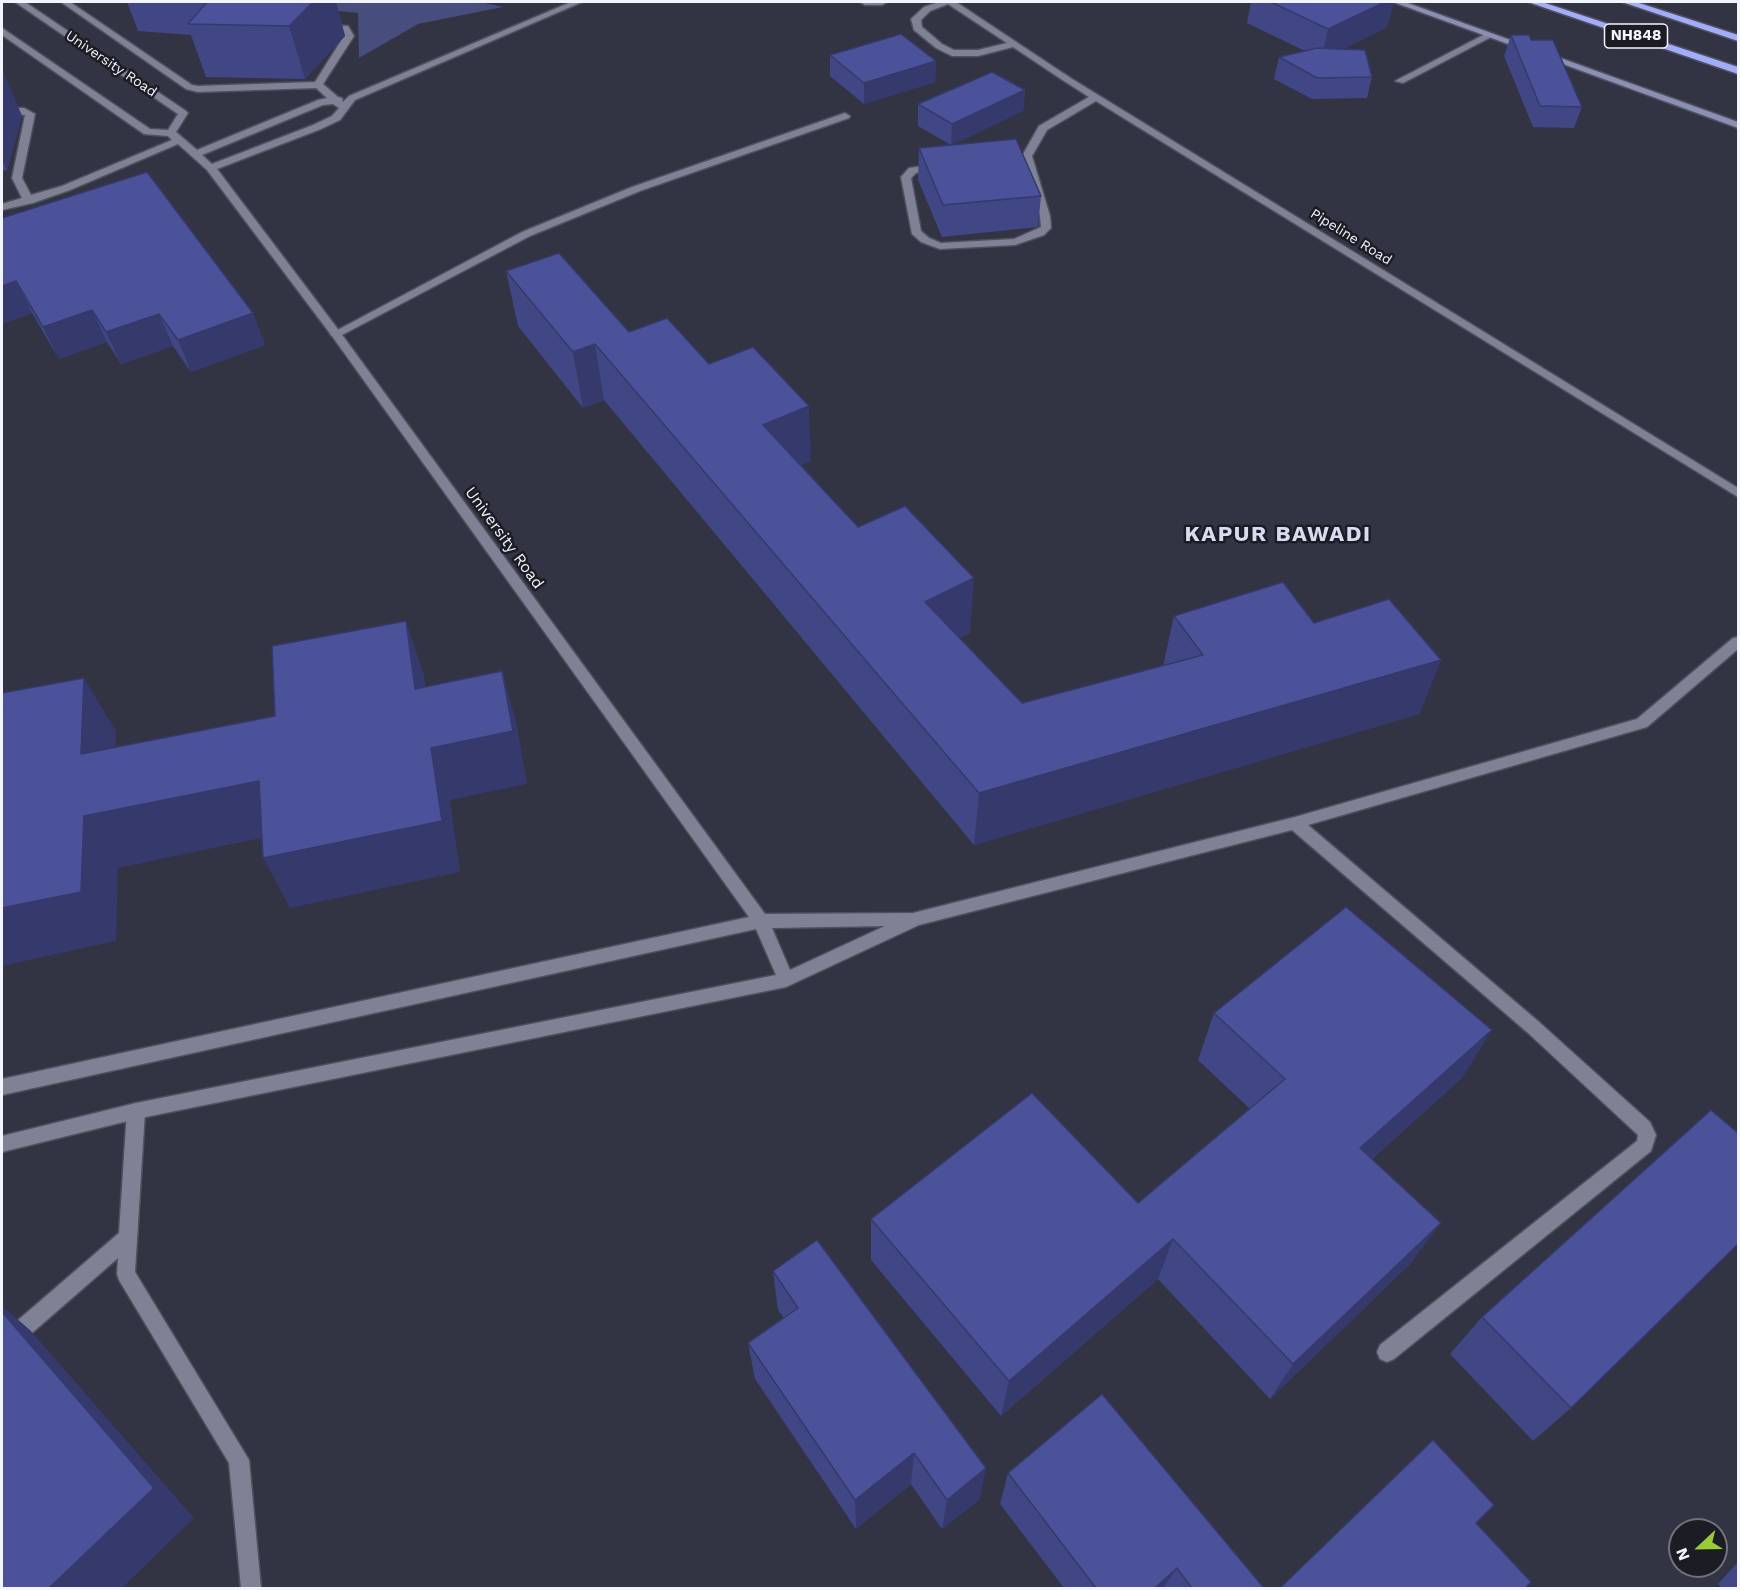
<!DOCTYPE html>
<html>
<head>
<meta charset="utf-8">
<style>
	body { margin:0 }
	#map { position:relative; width:1740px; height:1590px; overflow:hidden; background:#323444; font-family:"Work Sans",sans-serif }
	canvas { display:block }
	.frame { position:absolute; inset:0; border:3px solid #f2f4fe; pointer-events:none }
	.north { position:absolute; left:1668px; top:1518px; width:60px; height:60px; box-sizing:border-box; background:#1b1c24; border:2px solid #71727b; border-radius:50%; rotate:248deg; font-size:16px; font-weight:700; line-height:24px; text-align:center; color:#f2f4fe }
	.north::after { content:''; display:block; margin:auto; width:21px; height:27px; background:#97cc38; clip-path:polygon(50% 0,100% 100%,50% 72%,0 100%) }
</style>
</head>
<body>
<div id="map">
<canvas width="1740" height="1590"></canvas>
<div class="frame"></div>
<div class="north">N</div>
</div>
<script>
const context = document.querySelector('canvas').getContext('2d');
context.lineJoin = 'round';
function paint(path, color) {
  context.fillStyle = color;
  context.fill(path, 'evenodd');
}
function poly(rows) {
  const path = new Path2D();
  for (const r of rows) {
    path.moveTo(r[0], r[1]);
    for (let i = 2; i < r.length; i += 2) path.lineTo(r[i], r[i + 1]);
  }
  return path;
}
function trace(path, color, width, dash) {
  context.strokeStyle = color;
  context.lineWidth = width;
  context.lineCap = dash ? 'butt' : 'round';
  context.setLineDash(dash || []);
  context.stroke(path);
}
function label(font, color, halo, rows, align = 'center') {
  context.font = font + ' "Work Sans",sans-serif';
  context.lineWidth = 5;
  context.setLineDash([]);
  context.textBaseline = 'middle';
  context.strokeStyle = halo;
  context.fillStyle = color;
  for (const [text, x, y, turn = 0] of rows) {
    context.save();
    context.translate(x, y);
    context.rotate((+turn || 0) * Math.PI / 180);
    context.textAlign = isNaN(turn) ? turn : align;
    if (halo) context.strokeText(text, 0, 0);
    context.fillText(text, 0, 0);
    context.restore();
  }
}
paint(poly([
	[291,2,480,2,503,7,418,24,359,58,358,13,288,6]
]), '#474d7c');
const lane = poly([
	[860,2,887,2,882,5,865,5,860,2],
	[939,2,956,2,1069,77,1061,79,1013,47,978,56,952,56,936,48,914,30,911,19,924,7,939,2],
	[948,4,1007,43,978,50,954,50,942,44,922,27,921,20,930,11,948,4],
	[1487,33,1495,35,1403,83,1395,81,1487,33],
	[845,113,850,116,849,118,640,191,530,236,340,336,332,336,330,334,522,232,632,187,845,113],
	[136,1103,142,1105,145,1111,135,1272,249,1460,261,1588,241,1588,229,1463,119,1280,117,1274,118,1258,9,1353,2,1355,2,1334,119,1233,127,1111,130,1105,136,1103]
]);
const street = poly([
	[15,2,25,2,186,111,188,113,176,132,197,150,318,100,327,98,316,88,198,92,186,89,61,2,70,2,192,85,198,86,315,82,344,36,342,31,322,31,317,28,322,25,348,26,354,36,323,84,338,97,342,98,343,102,349,96,571,2,582,2,355,100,340,120,321,129,217,169,340,332,765,914,913,913,1295,817,1637,719,1733,638,1738,637,1738,649,1647,727,1308,825,1539,1022,1650,1122,1656,1135,1651,1151,1394,1359,1387,1362,1380,1359,1377,1352,1380,1345,1637,1141,1638,1135,1527,1032,1292,830,919,925,786,987,136,1119,2,1152,2,1136,136,1103,776,975,756,929,2,1095,2,1079,749,917,332,336,207,170,178,144,70,190,33,203,2,210,2,204,22,198,12,178,25,115,2,114,2,108,24,108,35,114,22,178,31,195,62,186,172,140,168,136,144,134,2,35,2,28,150,129,168,130,178,114,15,2],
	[333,104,339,108,332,116,313,125,212,164,202,155,323,105,333,104],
	[885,926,790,970,772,928,885,926],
	[1064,74,1738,488,1738,497,1096,101,1047,130,1032,156,1050,216,1051,228,1044,235,1015,245,940,249,921,242,912,234,901,177,909,168,938,164,942,165,942,169,916,173,911,178,921,231,929,238,941,243,1014,239,1041,227,1040,216,1022,156,1039,126,1089,97,1061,79,1061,75,1064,74]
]);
const secondary = poly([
	[1393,2,1405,2,1738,122,1738,128,1393,2]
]);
const highway = poly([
	[1528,2,1542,2,1738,67,1738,74,1528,2],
	[1622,2,1636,2,1738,35,1738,41,1622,2]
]);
trace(lane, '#4e505e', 3);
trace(street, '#4e505e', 3);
trace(secondary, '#4e505e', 3);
trace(highway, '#4e505e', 3);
paint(lane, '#7f8295');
paint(street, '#7f8295');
paint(secondary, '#8a8fb3');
paint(highway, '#a2acf8');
paint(poly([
	[127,2,336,2,345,36,305,79,206,77,191,35,138,31],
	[1251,2,1394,2,1387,27,1342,49,1372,77,1367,98,1312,99,1274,79,1279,57,1305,51,1247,23],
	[1511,35,1531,40,1582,107,1574,128,1533,127,1504,56],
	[830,55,936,61,935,82,864,104,830,76],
	[2,70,22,116,7,170,2,171],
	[1025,90,1023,111,951,145,1041,196,1038,227,942,237,918,180,919,148,951,145,918,126,918,104],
	[2,218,253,313,265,345,191,372,173,346,121,364,107,342,59,359,32,313,2,324],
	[506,271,629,332,709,364,811,461,801,465,858,527,970,633,960,638,1022,703,1163,666,1174,616,1314,623,1441,660,1419,714,974,845,604,400,583,408,518,326],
	[1214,1013,1463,1077,1372,1159,1411,1263,1270,1399,1158,1279,1001,1416,871,1260,871,1219,1138,1203,1250,1109,1198,1060],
	[773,1271,980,1499,942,1529,911,1484,856,1529,755,1379,748,1343,784,1318,778,1310],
	[1482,1317,1571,1408,1533,1441,1450,1354],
	[1008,1473,1264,1588,1064,1588,1000,1504],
	[1738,1562,1738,1588,1722,1588,1718,1584]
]), '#414784');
paint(poly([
	[313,2,336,2,345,36,305,79,289,26],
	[1385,2,1394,2,1387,27,1321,60,1328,29],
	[936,61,935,82,864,104,864,83],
	[2,70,22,116,7,170,2,159],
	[1025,90,1023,111,951,145,952,124],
	[16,281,32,313,2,324,2,286],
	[92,310,107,342,59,359,43,327],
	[253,313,265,345,191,372,178,340],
	[159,314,173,346,121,364,106,332],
	[595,344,604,400,583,408,573,352],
	[809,406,811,461,766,480,763,425],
	[974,578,970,633,923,656,925,602],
	[406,621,424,675,434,742,415,689],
	[1441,660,1419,714,974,845,979,793],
	[502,671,517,725,527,784,450,800,460,872,290,908,263,858,431,748],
	[84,678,116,731,113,806,81,754],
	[259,781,285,833,118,868,116,941,2,966,2,908,84,816],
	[1492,1030,1463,1077,1336,1191,1360,1148],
	[1441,1223,1411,1263,1270,1399,1293,1364],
	[1173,1239,1158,1279,1001,1416,1009,1381],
	[2,1306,30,1330,194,1518,122,1588,49,1588,2,1312],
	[914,1453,911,1484,856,1529,855,1500],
	[986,1468,980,1499,942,1529,947,1500],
	[1177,1568,1163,1588,1155,1588]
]), '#35396b');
const building = poly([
	[207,2,313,2,289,26,188,24,207,2],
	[1271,2,1385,2,1328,29,1271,2],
	[901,34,936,61,864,83,830,55,901,34],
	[1511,35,1529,35,1531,40,1553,40,1582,107,1540,106,1511,35],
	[1317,48,1365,50,1372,77,1317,78,1279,57,1317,48],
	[992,72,1025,90,952,124,918,104,992,72],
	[1016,139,1041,196,943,205,919,148,1016,139],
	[147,172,253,313,178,340,159,314,106,332,92,310,43,327,16,281,2,286,2,218,147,172],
	[559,253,629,332,667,318,709,364,753,347,809,406,763,425,858,527,905,506,974,578,925,602,1022,703,1203,655,1174,616,1283,582,1314,623,1389,599,1441,660,979,793,595,344,573,352,506,271,559,253],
	[406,621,415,689,502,671,513,731,431,748,442,821,263,858,259,781,84,816,81,892,2,908,2,693,84,678,81,754,275,716,272,646,406,621],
	[1346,907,1492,1030,1360,1148,1441,1223,1293,1364,1173,1239,1009,1381,871,1219,1032,1093,1138,1203,1285,1079,1214,1013,1346,907],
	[1711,1110,1738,1133,1738,1244,1571,1408,1482,1317,1711,1110],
	[817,1240,986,1468,947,1500,914,1453,855,1500,748,1343,798,1308,773,1271,817,1240],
	[2,1312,154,1488,49,1588,2,1588,2,1312],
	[1102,1394,1264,1588,1189,1588,1191,1587,1177,1568,1155,1588,1096,1588,1008,1473,1102,1394],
	[1433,1440,1494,1505,1476,1523,1531,1582,1525,1588,1280,1588,1433,1440]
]);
paint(building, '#4c5299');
trace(building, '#35396b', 1.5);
label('14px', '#f2f4fe', '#1b1c24', [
	["University Road",111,64,34],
	["Pipeline Road",1351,237,32]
]);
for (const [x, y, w] of [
	[1636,36,63]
]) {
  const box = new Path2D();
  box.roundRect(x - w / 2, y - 12, w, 24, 4.5);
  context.fillStyle = '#1b1c24';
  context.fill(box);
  trace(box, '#f2f4fe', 1.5);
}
label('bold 15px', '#f2f4fe', null, [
	["NH848",1636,36]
]);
label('16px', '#f2f4fe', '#1b1c24', [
	["University Road",504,538,54]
]);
context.letterSpacing = '1.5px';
label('bold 22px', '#d8dcf1', '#1b1c24', [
	["KAPUR BAWADI",1278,535]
]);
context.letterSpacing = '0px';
</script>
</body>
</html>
